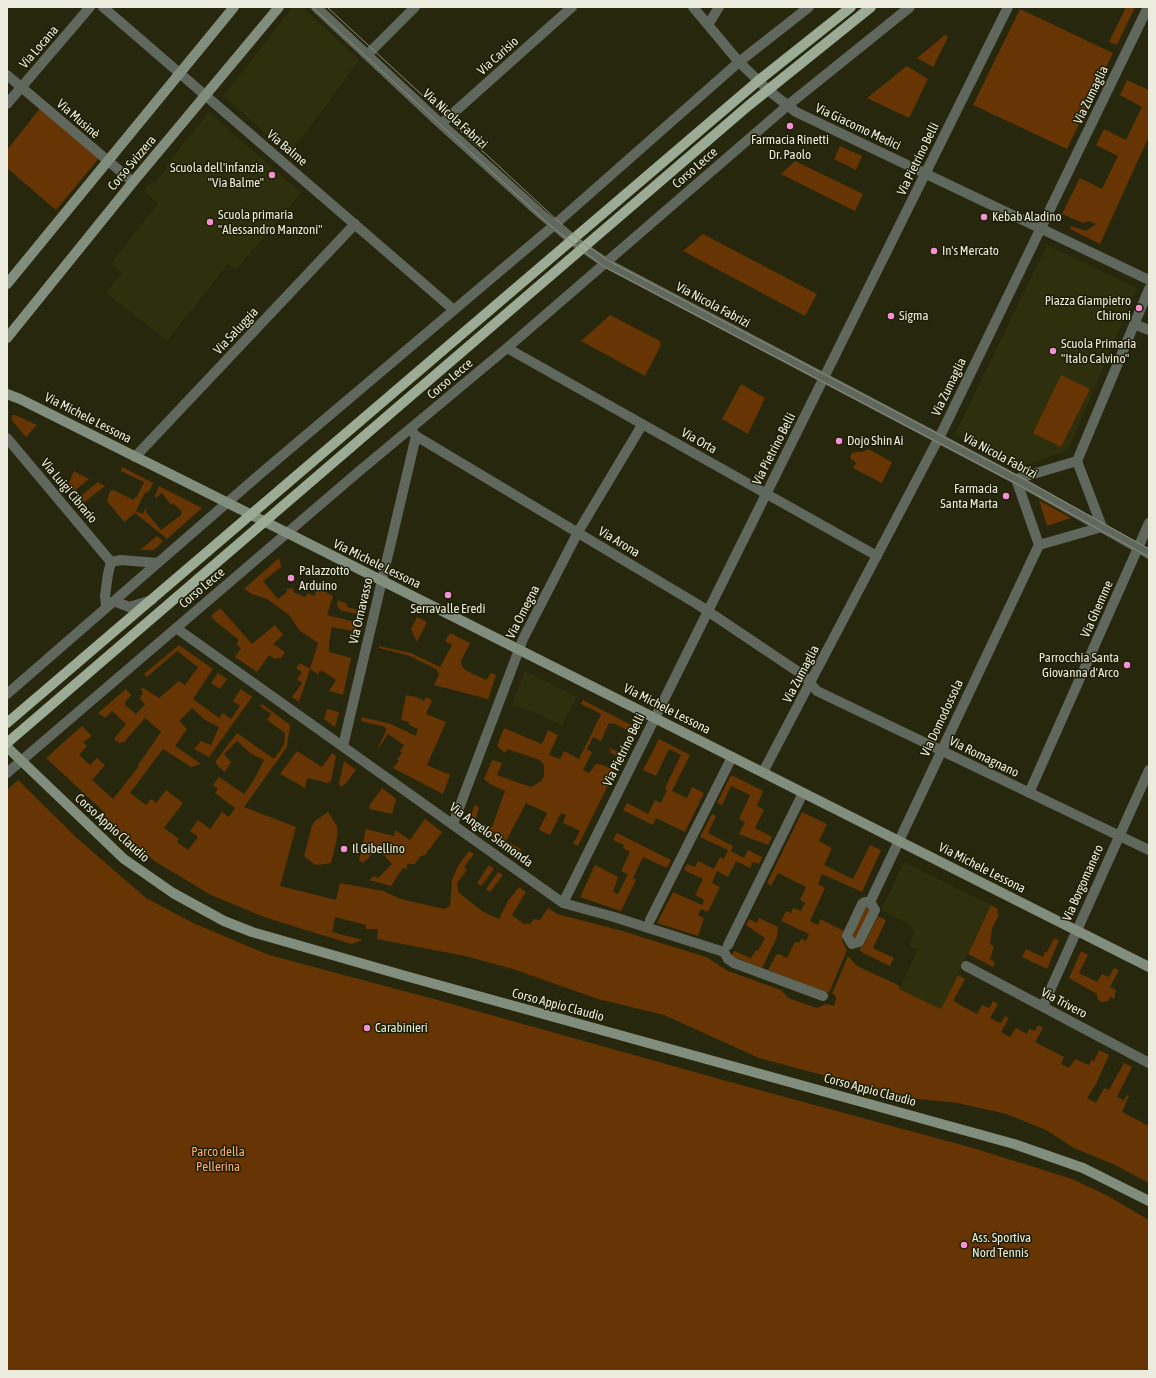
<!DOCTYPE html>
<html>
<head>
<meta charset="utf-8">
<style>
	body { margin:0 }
	#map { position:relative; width:1156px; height:1378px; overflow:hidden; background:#26270d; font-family:"Asap Condensed",sans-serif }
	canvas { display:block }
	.frame { position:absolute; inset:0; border:8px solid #ebecdd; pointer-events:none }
</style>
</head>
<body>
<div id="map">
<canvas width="1156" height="1378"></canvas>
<div class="frame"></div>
</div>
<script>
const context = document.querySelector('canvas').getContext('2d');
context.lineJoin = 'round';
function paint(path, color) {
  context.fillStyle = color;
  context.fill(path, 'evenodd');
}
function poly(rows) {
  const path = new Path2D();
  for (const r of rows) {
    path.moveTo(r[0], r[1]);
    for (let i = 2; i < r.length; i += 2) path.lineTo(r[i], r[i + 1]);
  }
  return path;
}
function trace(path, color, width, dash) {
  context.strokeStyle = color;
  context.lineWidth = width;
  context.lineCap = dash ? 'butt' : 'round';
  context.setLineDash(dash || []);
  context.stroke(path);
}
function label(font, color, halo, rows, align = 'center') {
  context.font = font + ' "Asap Condensed",sans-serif';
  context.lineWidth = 3;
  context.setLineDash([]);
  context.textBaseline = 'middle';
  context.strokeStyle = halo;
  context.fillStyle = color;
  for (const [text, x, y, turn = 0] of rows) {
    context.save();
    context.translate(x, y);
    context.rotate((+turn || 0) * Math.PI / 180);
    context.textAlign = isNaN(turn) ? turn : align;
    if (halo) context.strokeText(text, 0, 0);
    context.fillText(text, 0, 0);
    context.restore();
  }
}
paint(poly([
	[293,7,302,7,359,60,304,135,288,153,223,96],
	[209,112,301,193,236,270,228,264,167,341,106,293,122,273,111,263,158,204,144,191,150,184,157,181,165,171,167,164],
	[1047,245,1137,288,1068,450,1019,468,955,434],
	[525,671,577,697,562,726,539,714,512,705],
	[904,862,991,905,941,1009,899,989,918,950,909,945,914,932,909,924,881,910]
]), '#2e2f0d');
paint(poly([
	[1126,7,1135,7,1117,45,1109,42],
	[1020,9,1113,53,1067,149,973,105],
	[946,34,948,37,933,67,917,58],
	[907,66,928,79,909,118,867,98],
	[1127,80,1149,90,1149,136,1100,244,1070,229,1071,226,1086,231,1096,224,1089,221,1083,223,1062,214,1080,178,1102,189,1118,156,1096,145,1104,129,1126,140,1142,107,1120,95],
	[41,107,100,157,56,210,7,168,7,150],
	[840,146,862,156,856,170,834,159],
	[795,161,863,194,855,211,781,174],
	[703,234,817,294,805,316,683,251],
	[610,315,660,341,661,345,645,376,581,341],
	[1061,375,1090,389,1061,447,1033,433],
	[741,384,765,398,748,434,722,419],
	[13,415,15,415,37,425,26,437,11,419],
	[868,449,892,462,882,483,853,468,856,463,850,458,852,453,865,451],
	[122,467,153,483,150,490,144,494,136,511,143,514,147,505,146,512,161,530,181,515,182,512,173,503,171,505,162,493,156,498,155,495,159,486,202,508,167,539,135,513,124,522,107,501,110,491,113,490,134,500,135,497,137,497,144,482,121,471],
	[74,471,89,479,73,492,68,485],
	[98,482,105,486,83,503,78,498],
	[1039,500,1071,518,1047,526],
	[157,536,163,541,154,550,140,550],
	[279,558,281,567,263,581,278,599,287,592,286,589,293,588,293,592,305,597,308,593,314,596,318,588,333,596,327,615,359,623,357,632,332,627,329,642,329,652,351,658,343,695,329,691,336,680,321,670,318,674,310,669,299,702,292,697,302,683,297,679,302,672,296,668,300,663,310,669,318,643,300,631,289,615,267,599,252,594,244,589],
	[338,600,347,604,347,607,362,611,361,615,340,610,337,606],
	[220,608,252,644,275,625,283,635,273,644,285,652,282,657,275,659,269,655,257,672,235,657,241,648,236,644,239,640,215,621,211,616],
	[417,617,427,622,417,642,411,629],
	[450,633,470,643,461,661,462,666,465,670,486,680,491,673,496,675,488,699,434,685,439,674,436,669,410,656,379,648,379,646,411,653,440,667,452,645,445,641],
	[179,645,213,669,193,699,219,718,223,713,231,719,240,706,233,701,241,689,252,697,209,757,194,749,201,741,211,745,219,727,205,720,192,708,179,721,187,729,175,746,201,764,191,767,163,749,130,793,146,805,151,799,156,803,166,790,183,803,164,828,179,839,177,842,188,850,198,837,190,831,198,820,210,829,222,812,229,817,235,808,215,793,218,789,213,785,219,777,244,794,255,778,264,760,250,753,237,741,224,754,231,762,225,772,219,767,215,762,237,733,274,759,284,745,285,733,267,720,271,714,260,706,262,704,290,725,287,747,244,807,296,827,280,886,336,900,340,883,383,891,401,899,444,909,450,906,452,880,458,866,469,851,474,854,464,867,467,870,457,883,458,892,482,911,499,919,508,901,519,887,526,892,512,915,524,924,530,924,534,919,540,920,548,908,557,914,619,930,706,957,728,971,781,990,788,998,817,1008,826,1004,834,1006,836,999,835,995,832,994,848,956,857,966,898,985,900,986,899,989,941,1009,958,975,965,979,953,1001,977,1014,982,1005,989,1008,993,1001,998,1004,990,1018,1001,1023,1005,1016,1009,1018,1001,1032,1010,1037,1016,1028,1027,1034,1029,1029,1035,1031,1038,1025,1043,1028,1035,1042,1064,1057,1061,1064,1069,1068,1075,1059,1089,1065,1091,1060,1094,1061,1099,1050,1109,1055,1096,1084,1087,1098,1096,1103,1104,1088,1109,1090,1124,1063,1132,1067,1117,1097,1124,1100,1127,1095,1129,1096,1122,1112,1149,1126,1149,1183,1115,1165,1074,1148,1046,1130,1006,1114,958,1103,908,1098,759,1058,664,1015,598,999,513,969,465,956,377,939,378,929,366,929,366,925,335,917,332,932,363,940,351,944,264,917,211,895,156,862,116,831,100,816,103,811,46,758,82,726,92,736,83,742,87,746,79,755,90,765,97,758,105,765,92,780,113,799,139,766,138,765,161,732,145,718,124,742,119,743,114,739,126,724,112,711,105,718,98,713,126,689,131,695,125,702,125,705,136,714,145,704,140,699,143,692,140,689,143,688,159,698,179,681,185,685,198,667,177,651,147,677,144,674],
	[218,673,227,679,220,689,211,683],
	[406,695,416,697,424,701,426,697,432,700,426,714,446,722,427,765,450,775,443,794,393,768,399,761,397,759,402,753,400,751,404,745,388,734,376,752,386,731,385,727,361,721,362,717,391,724,416,736,418,729,409,725,409,722,401,720],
	[583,700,637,728,621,758,611,753,609,748,619,752,629,731,615,724,609,723,601,741,593,737,587,749,592,752,583,770,589,773,596,764,603,765,615,771,578,846,573,844,580,831,563,823,566,815,561,813,550,835,539,830,547,813,526,803,506,841,521,849,519,857,468,821,475,805,479,808,475,821,492,827,505,791,490,784,484,779,492,760,502,763,497,775,522,784,531,787,541,781,544,776,544,765,540,760,507,749,505,753,497,746,504,728,542,744,548,730,558,735,549,755,560,759,564,751,579,759,601,714,581,704],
	[327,709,339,712,335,727,324,719],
	[659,739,690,755,672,791,687,798,692,787,704,793,685,832,656,818,653,825,623,810,627,803,648,814,655,800,661,803,667,790,665,788,681,755,669,749,656,776,643,770],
	[297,751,322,767,332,753,336,756,331,781,328,783,307,778,305,788,280,774],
	[344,761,356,770,346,783,341,787,339,783],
	[731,775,763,791,757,806,764,810,755,828,772,837,768,845,739,834,745,822,739,819,750,795,731,786,722,805,717,803],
	[18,780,78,839,146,898,193,923,269,955,430,998,752,1088,973,1148,1072,1179,1108,1196,1149,1220,1149,1371,7,1371,7,790],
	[382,788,396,799,392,814,370,809,369,806],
	[328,812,337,826,337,838,331,863,318,865,314,864,304,856,312,826,315,821],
	[802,812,827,824,819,841,832,848,824,865,853,879,870,845,881,850,862,892,822,874,818,884,825,888,810,921,818,925,820,919,844,931,842,940,847,950,829,993,768,970,776,955,779,954,787,958,795,942,799,943,801,939,806,941,809,934,781,921,786,911,791,913,793,908,801,911,805,903,800,900,806,887,778,873,771,886,767,883],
	[712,814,716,816,708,833,733,846,731,851,744,858,748,850,762,857,759,864,753,862,750,868,736,861,728,877,717,871,712,883,720,887,708,912,701,909,698,915,704,918,698,936,657,923,673,892,702,905,704,900,695,895,703,879,684,870,687,864,695,867,698,861,714,869,720,857,724,859,728,850,700,837],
	[425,819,442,832,425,855,421,856,415,864,407,864,407,869,403,868,391,886,369,880,374,876,378,878,392,864,378,849,363,863,359,860,366,829,394,836,395,830,410,840],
	[617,833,671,860,667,868,643,857,633,878,636,880,621,911,580,897,595,865,618,877,613,892,618,894,628,874,621,871,630,852,623,848,624,845,613,840],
	[489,865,494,869,481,886,477,883],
	[498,872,503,875,490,892,486,889],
	[991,905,998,909,997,913,999,914,992,928,991,938,990,944,994,946,990,959,995,962,993,967,968,954],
	[868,907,870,911,858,938,854,938,853,935,865,908],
	[878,916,886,920,873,948,894,958,890,966,863,953,859,949,863,946],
	[759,918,778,927,777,937,762,968,731,956,734,951,751,958,756,950,758,951,765,938,746,925,749,919,757,923],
	[1054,938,1059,940,1047,969,1022,957,1026,949,1043,957,1045,952,1047,952],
	[1081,951,1088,955,1079,973,1097,982,1102,974,1109,977,1114,968,1119,970,1110,987,1116,990,1114,999,1110,997,1108,1001,1102,1002,1098,1000,1097,994,1069,978]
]), '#663503');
trace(poly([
	[103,7,454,310],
	[316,7,441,124,540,213,572,240,606,263,1008,475,1149,554],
	[693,7,739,62,768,90,796,112,1149,280],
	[708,25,719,7],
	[367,55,415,7],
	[7,75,133,182],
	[7,104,90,7],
	[441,124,572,7],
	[1134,324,1149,330],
	[507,348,877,556],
	[410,429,416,436,697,604,803,675,817,691,1149,850],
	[7,438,111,562],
	[135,457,355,224],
	[1077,461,1102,527,1039,545,1016,479,1077,461],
	[1077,461,1149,289],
	[111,562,121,560,158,563],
	[114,601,129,607,152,600],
	[106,607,105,596,108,574,111,562],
	[176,628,563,903,614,917,724,952,728,959,734,963,823,996],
	[7,694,259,475,552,227,739,62,809,7],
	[343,746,416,436],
	[763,772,944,428,1148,7],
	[7,773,357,473,507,348,787,106,910,7],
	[1029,793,1149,523],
	[453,824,523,639,578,532,642,425],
	[865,902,870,902,875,910,859,942,852,944,847,936,862,904,865,902],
	[870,902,1039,545],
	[563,903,1008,7],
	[650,920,732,757],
	[728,945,803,793],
	[966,966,1149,1063],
	[1043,1006,1149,770]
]), '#60685e', 10);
trace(poly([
	[7,284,234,7],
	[7,338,133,182,279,7],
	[7,394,20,399,212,495,1149,967],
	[7,747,124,859,173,893,224,921,252,932,402,975,1014,1144,1083,1168,1149,1201]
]), '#828e7d', 10);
trace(poly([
	[7,723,758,81,851,7],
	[7,743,748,106,871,7]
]), '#9cab96', 10);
trace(poly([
	[312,7,552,227,603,266,1017,484,1149,557],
	[327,7,558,221,586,245,609,261,1022,478,1149,549]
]), '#8d8e7a', 1);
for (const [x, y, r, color] of [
	[790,126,4,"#f491d4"],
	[272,175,4,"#f491d4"],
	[984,217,4,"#f491d4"],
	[210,222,4,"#f491d4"],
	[934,251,4,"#f491d4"],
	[1139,308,4,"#f491d4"],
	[891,316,4,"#f491d4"],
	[1053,351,4,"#f491d4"],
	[839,441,4,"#f491d4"],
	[1006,496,4,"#f491d4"],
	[291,578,4,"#f491d4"],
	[448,595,4,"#f491d4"],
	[1127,665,4,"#f491d4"],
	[344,849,4,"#f491d4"],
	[367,1028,4,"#f491d4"],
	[964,1245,4,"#f491d4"]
]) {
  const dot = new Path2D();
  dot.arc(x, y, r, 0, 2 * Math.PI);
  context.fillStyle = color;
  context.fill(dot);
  trace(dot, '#1c1d04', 1.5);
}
label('13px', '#ebecdd', '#1c1d04', [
	["Via Locana",39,47,-49],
	["Via Carisio",498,56,-42],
	["Via Zumaglia",1091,95,-64],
	["Via Musinè",78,119,41],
	["Via Nicola Fabrizi",455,119,42],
	["Via Giacomo Medici",858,127,25],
	["Via Balme",287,148,40],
	["Via Pietrino Belli",918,159,-64],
	["Corso Svizzera",132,163,-50],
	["Corso Lecce",695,168,-41],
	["Via Nicola Fabrizi",713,305,28],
	["Via Saluggia",236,331,-47],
	["Corso Lecce",450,379,-40],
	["Via Zumaglia",949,387,-64],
	["Via Michele Lessona",88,418,27],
	["Via Orta",699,441,29],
	["Via Pietrino Belli",774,449,-63],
	["Via Nicola Fabrizi",1000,456,28],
	["Via Luigi Cibrario",69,491,50],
	["Via Arona",619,542,31],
	["Via Michele Lessona",377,564,26],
	["Corso Lecce",202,588,-40],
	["Via Ghemme",1097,609,-66],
	["Via Ornavasso",361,611,-77],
	["Via Omegna",523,612,-63],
	["Via Zumaglia",801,674,-62],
	["Via Michele Lessona",667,709,27],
	["Via Domodossola",942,718,-65],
	["Via Pietrino Belli",624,750,-64],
	["Via Romagnano",984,757,26],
	["Corso Appio Claudio",112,828,42],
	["Via Angelo Sismonda",491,835,36],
	["Via Michele Lessona",982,868,27],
	["Via Borgomanero",1083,883,-66],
	["Via Trivero",1064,1003,28],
	["Corso Appio Claudio",558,1005,15],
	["Corso Appio Claudio",870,1090,15]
]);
label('13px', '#ebecdd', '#1c1d04', [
	["Farmacia Rinetti",790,140,"center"],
	["Dr. Paolo",790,155,"center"],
	["Scuola dell'infanzia",264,168,"right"],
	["\"Via Balme\"",264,183,"right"],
	["Scuola primaria",218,215],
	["\"Alessandro Manzoni\"",218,230],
	["Kebab Aladino",992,217],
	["In's Mercato",942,251],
	["Piazza Giampietro",1131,301,"right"],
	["Chironi",1131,316,"right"],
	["Sigma",899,316],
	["Scuola Primaria",1061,344],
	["\"Italo Calvino\"",1061,359],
	["Dojo Shin Ai",847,441],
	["Farmacia",998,489,"right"],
	["Santa Marta",998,504,"right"],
	["Palazzotto",299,571],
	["Arduino",299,586],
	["Serravalle Eredi",448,609,"center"],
	["Parrocchia Santa",1119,658,"right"],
	["Giovanna d'Arco",1119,673,"right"],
	["Il Gibellino",352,849],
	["Carabinieri",375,1028],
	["Ass. Sportiva",972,1238],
	["Nord Tennis",972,1253]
], 'left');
label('13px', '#ffaf6f', '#1c1d04', [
	["Parco della",218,1152],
	["Pellerina",218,1167]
]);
</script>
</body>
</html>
